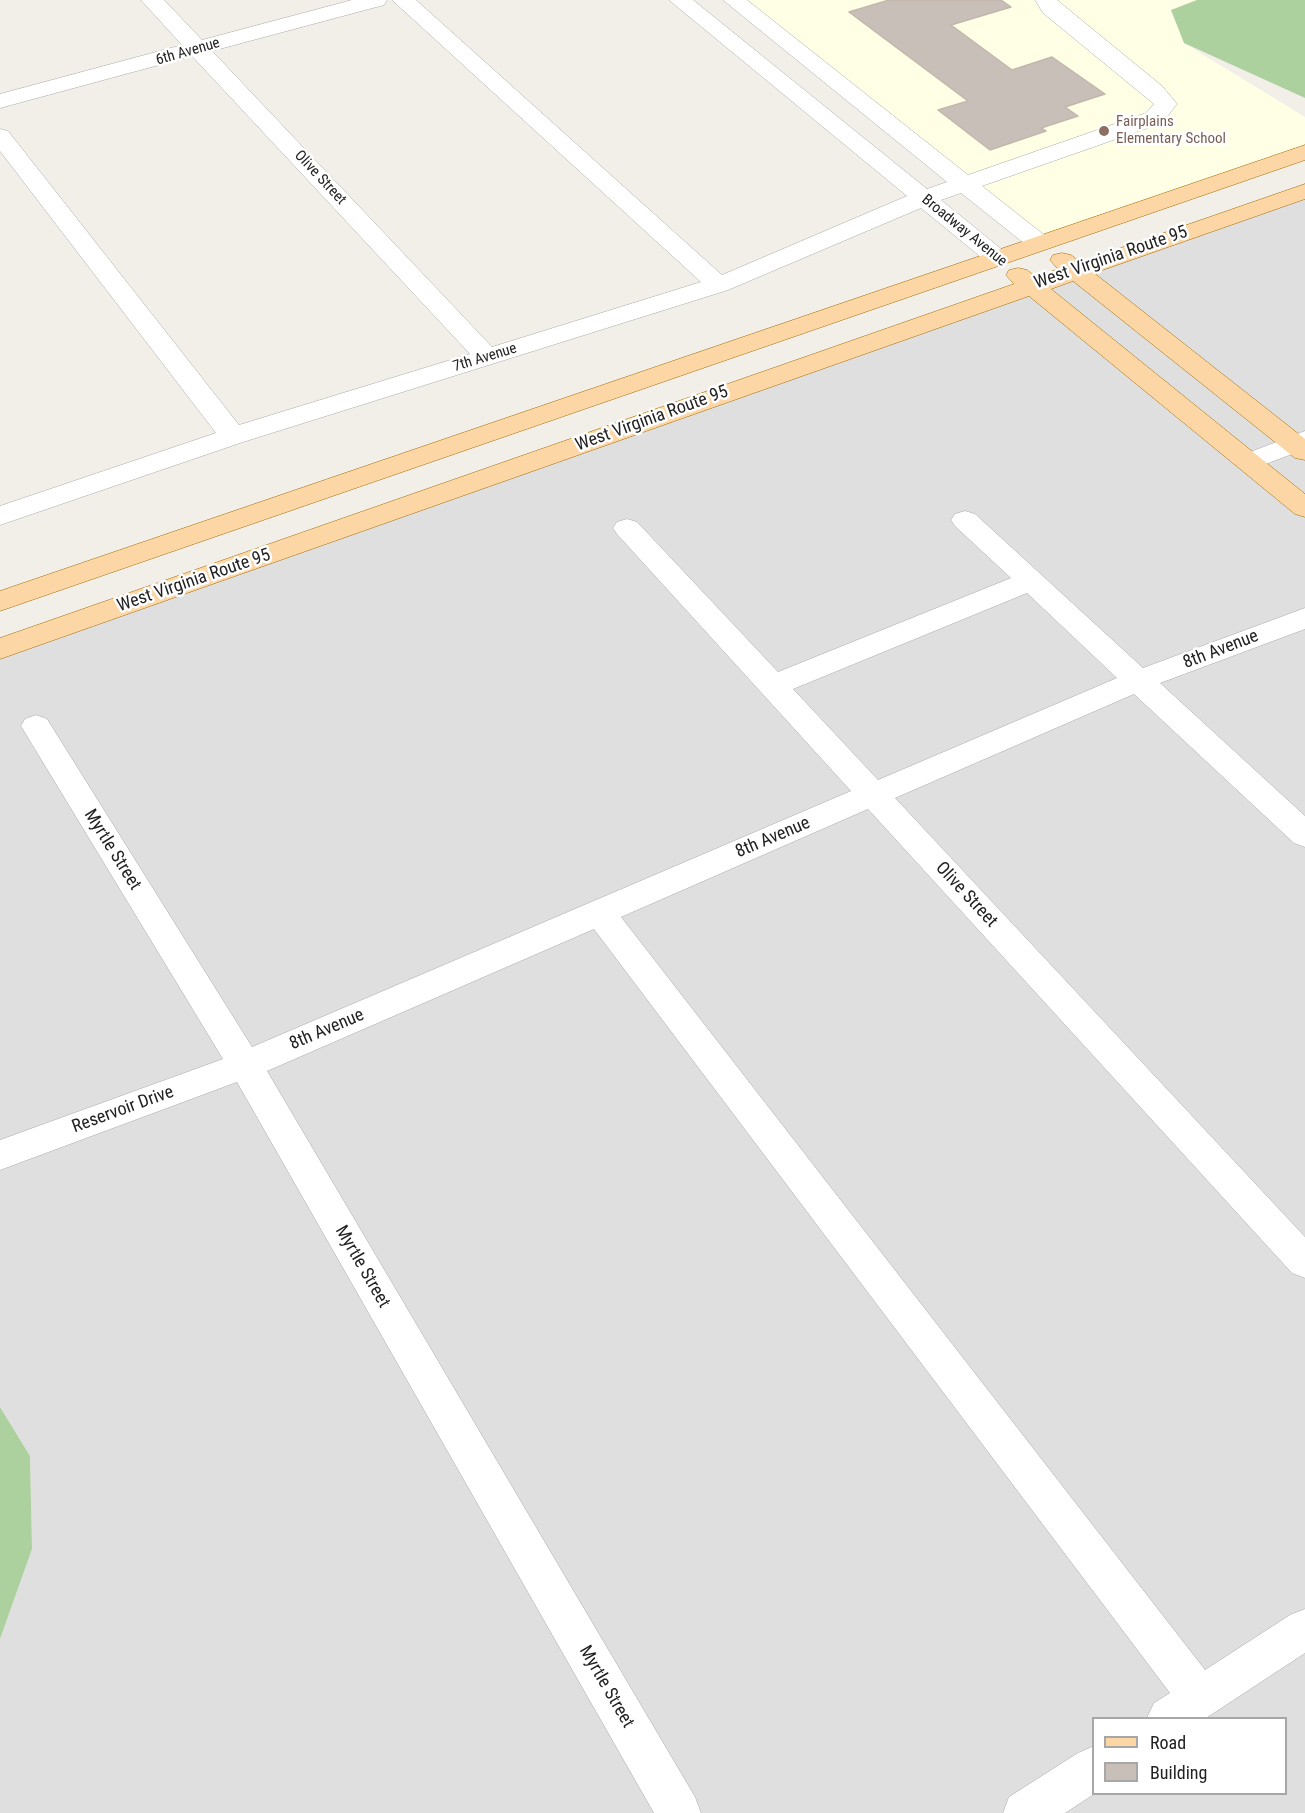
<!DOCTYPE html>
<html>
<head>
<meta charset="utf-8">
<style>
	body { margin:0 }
	#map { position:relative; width:1305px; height:1813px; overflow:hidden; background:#f2efe9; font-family:"Roboto Condensed",sans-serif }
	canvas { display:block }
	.legend { position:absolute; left:1092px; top:1717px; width:195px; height:78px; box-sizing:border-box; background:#fff; border:2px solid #a7a7a7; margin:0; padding:8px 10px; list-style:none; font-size:18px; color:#222 }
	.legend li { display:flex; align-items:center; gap:12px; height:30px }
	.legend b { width:30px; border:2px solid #a7a7a7 }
</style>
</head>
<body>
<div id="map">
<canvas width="1305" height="1813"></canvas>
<ul class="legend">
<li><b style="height:8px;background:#fcd6a4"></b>Road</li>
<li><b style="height:16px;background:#c7bfb8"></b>Building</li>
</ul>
</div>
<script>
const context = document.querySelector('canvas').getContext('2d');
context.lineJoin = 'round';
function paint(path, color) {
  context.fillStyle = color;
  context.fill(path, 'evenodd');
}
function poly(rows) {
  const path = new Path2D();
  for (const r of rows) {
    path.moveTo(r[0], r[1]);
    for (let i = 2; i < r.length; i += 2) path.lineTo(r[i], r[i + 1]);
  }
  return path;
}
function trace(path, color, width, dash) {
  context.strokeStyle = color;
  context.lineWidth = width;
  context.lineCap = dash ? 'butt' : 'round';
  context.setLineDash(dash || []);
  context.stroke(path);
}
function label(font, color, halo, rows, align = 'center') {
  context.font = font + ' "Roboto Condensed",sans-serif';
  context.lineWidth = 5;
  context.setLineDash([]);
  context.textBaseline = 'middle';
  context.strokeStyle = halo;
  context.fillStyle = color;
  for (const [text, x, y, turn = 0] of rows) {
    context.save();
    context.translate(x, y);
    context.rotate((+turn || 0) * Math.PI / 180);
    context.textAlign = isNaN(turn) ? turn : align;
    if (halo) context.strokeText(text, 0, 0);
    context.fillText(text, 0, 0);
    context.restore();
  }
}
paint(poly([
	[1305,189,1305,1813,0,1813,0,1639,32,1549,30,1456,0,1407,0,654],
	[1094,1718,1286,1718,1286,1794,1094,1794]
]), '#e0dfdf');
paint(poly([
	[738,0,1197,0,1171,10,1184,43,1305,117,1305,145,1037,238]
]), '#ffffe5');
paint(poly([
	[1197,0,1305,0,1305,98,1184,43,1171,10],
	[0,1407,30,1456,32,1549,0,1639]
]), '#add19e');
const building = poly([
	[889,0,1001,0,1011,7,951,25,1012,70,1052,57,1105,94,1065,107,1078,116,1041,128,1046,131,990,150,938,110,968,101,849,12,889,0]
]);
paint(building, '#c7bfb8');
trace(building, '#c4b6ab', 1.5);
const minor = poly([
	[141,0,164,0,202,40,352,0,387,0,384,5,212,51,492,347,701,282,392,0,416,0,722,275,907,196,669,0,693,0,927,189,947,182,723,0,747,0,968,175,1146,113,1154,104,1043,13,1035,0,1057,0,1162,86,1177,104,1162,123,982,186,1048,238,1051,243,1048,248,1039,250,1030,248,961,193,941,200,1005,252,1008,257,1005,262,996,264,987,262,921,208,728,290,243,442,0,525,0,506,216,433,0,151,0,129,8,131,239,425,470,354,192,56,0,108,0,94,182,45,141,0],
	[1305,431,1305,449,1250,470,1240,468,1236,462,1240,456,1305,431],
	[965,511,975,514,1143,668,1305,608,1305,629,1160,683,1305,816,1305,847,1294,843,1134,694,895,798,1305,1237,1305,1278,1292,1273,868,809,621,917,1205,1670,1290,1615,1305,1609,1305,1653,1206,1718,1147,1718,1154,1703,1170,1693,594,929,267,1071,695,1797,701,1813,654,1813,237,1082,0,1170,0,1140,223,1059,21,726,25,719,36,715,47,719,252,1047,851,791,617,534,613,528,617,522,627,519,637,522,778,672,1011,578,955,526,951,520,955,514,965,511],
	[1027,593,1117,678,878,780,793,689,1027,593],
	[1094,1746,1094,1794,1065,1813,1003,1813,1009,1797,1078,1753,1094,1746]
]);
const major = poly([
	[1305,145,1305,160,0,611,0,591,1305,145],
	[1305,184,1305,199,1094,273,1305,439,1305,460,1295,458,1073,281,1051,289,1305,494,1305,517,1295,514,1029,296,0,659,0,638,1014,284,1006,275,1009,270,1018,268,1027,270,1036,277,1058,269,1050,260,1053,255,1062,253,1071,255,1080,262,1305,184]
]);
trace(minor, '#a9a9a9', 1);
trace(major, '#a06b00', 1);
paint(minor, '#fff');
paint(major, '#fcd6a4');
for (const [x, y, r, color] of [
	[1104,131,6,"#8d6e63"]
]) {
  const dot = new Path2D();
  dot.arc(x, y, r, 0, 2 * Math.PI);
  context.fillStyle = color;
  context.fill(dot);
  trace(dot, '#fff', 2);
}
label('15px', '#222', '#fff', [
	["6th Avenue",188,52,-16],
	["Olive Street",320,178,47],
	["Broadway Avenue",964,231,39],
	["7th Avenue",485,358,-17]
]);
label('15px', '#785e54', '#fff', [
	["Fairplains",1116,122],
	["Elementary School",1116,139]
], 'left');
label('18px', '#222', '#fff', [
	["West Virginia Route 95",1111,258,-19],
	["West Virginia Route 95",652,419,-20],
	["West Virginia Route 95",194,581,-19],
	["8th Avenue",1221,650,-21],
	["8th Avenue",773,838,-23],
	["Myrtle Street",112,850,58],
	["Olive Street",966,895,47],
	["8th Avenue",327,1030,-23],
	["Reservoir Drive",123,1110,-20],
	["Myrtle Street",362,1267,60],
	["Myrtle Street",606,1687,60]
]);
</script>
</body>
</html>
